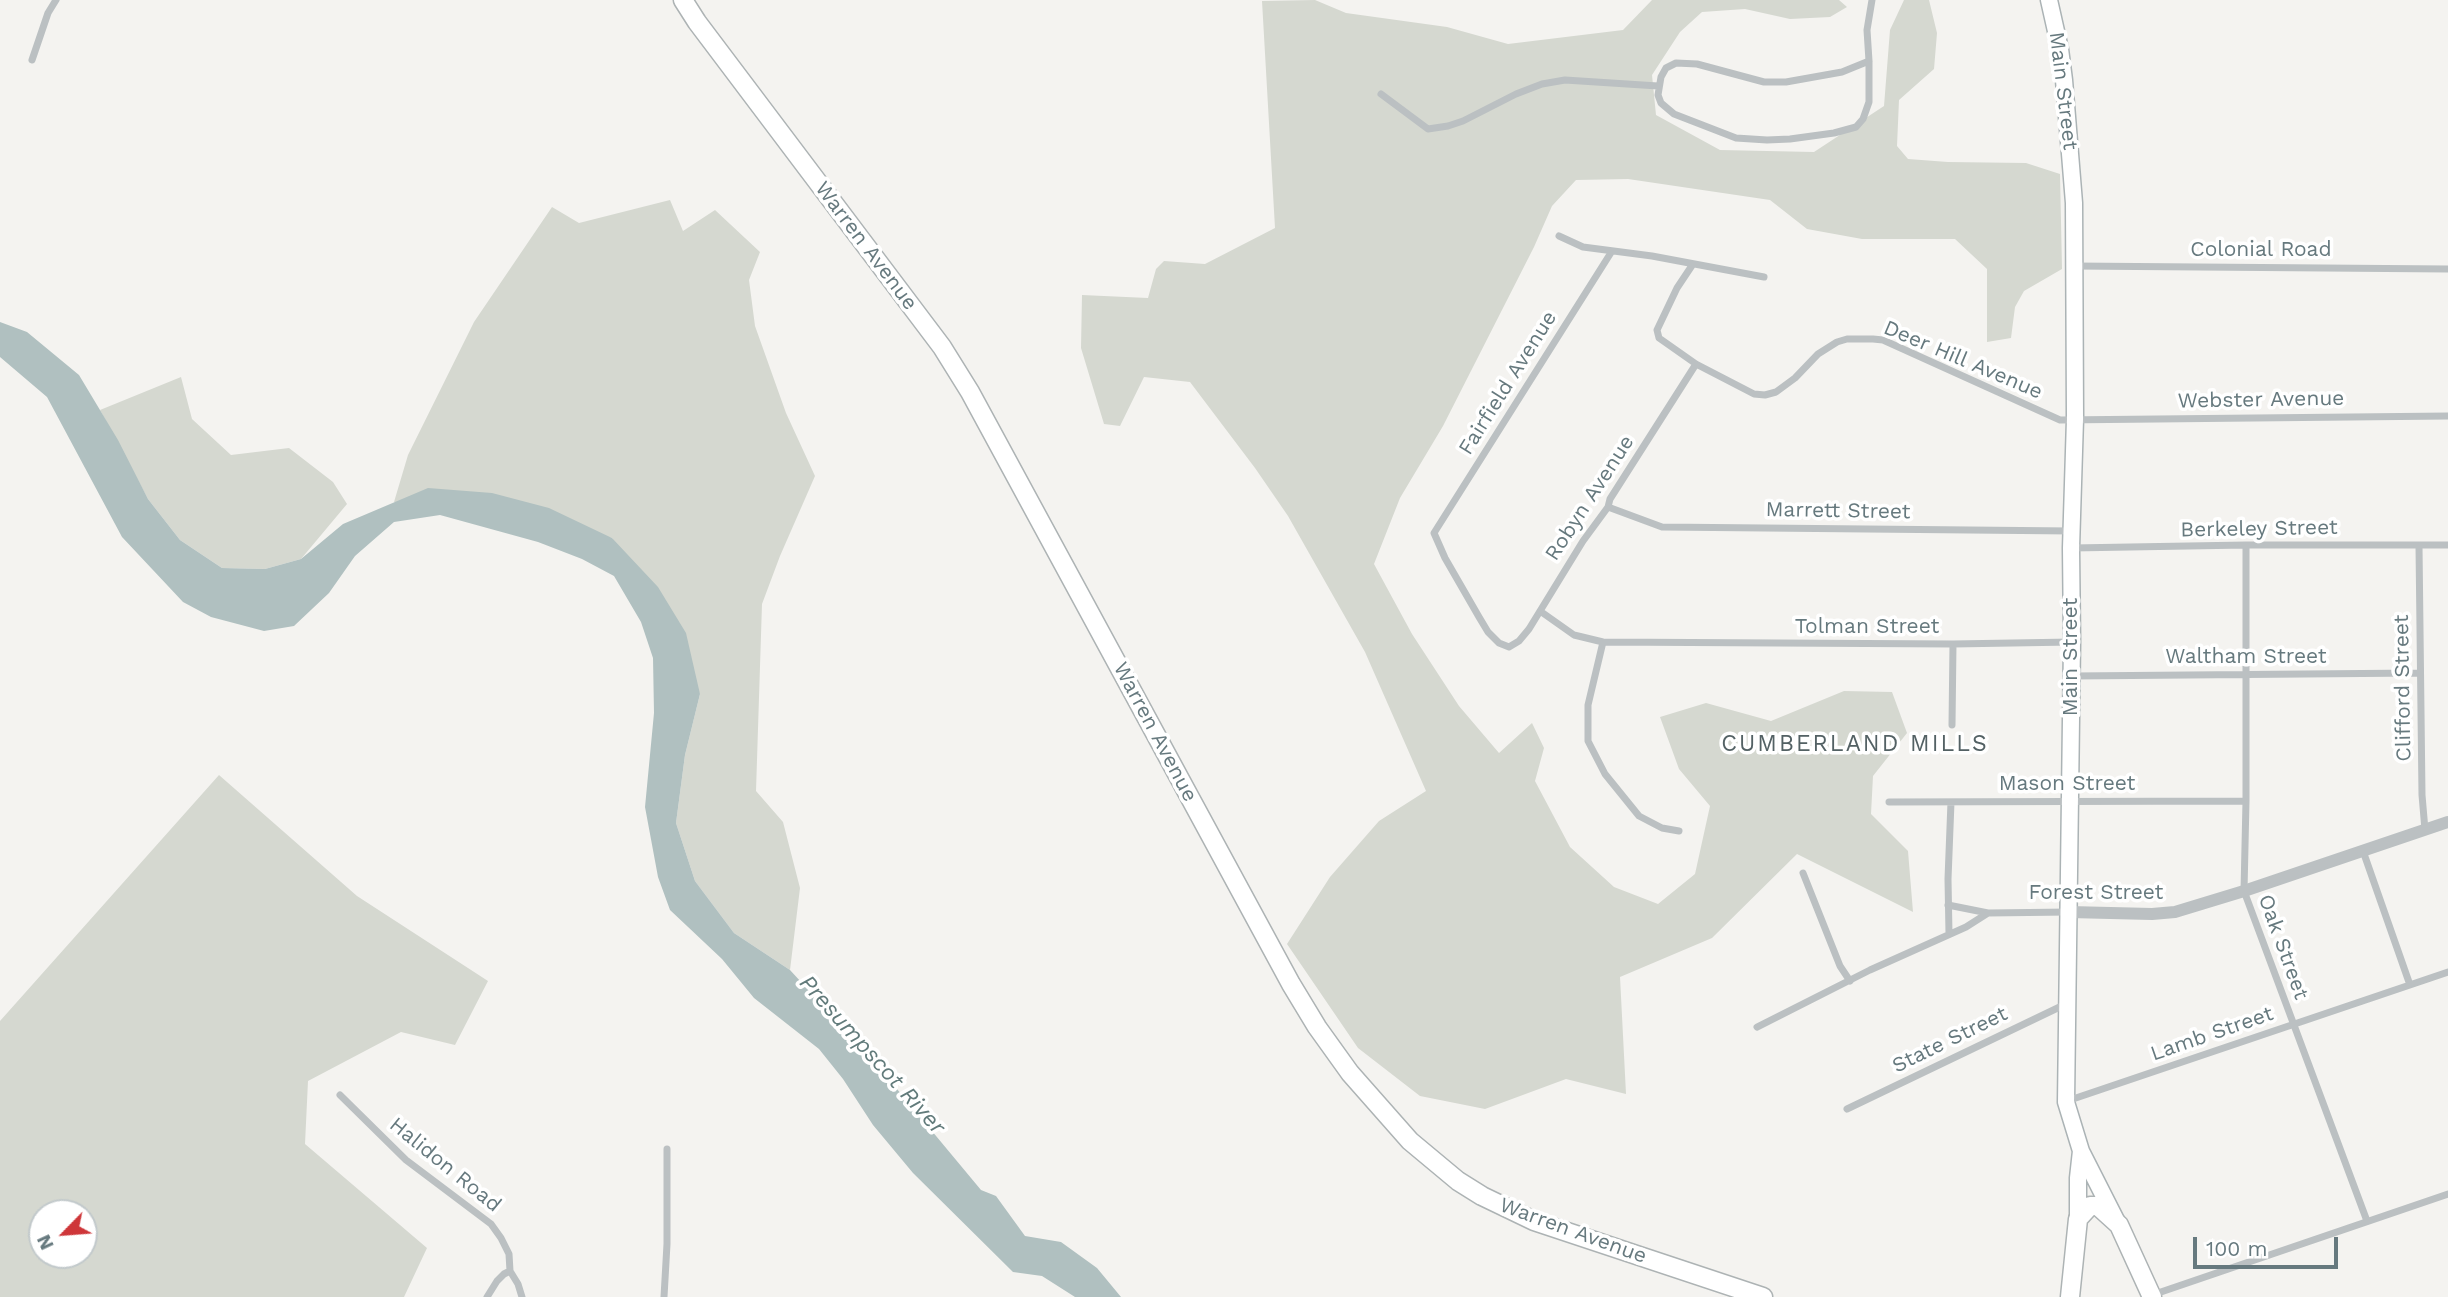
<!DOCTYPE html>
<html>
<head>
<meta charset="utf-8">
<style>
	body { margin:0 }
	#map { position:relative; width:2448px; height:1297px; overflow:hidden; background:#f4f3f0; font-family:"Work Sans",sans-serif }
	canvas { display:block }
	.north { position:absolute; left:28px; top:1199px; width:70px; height:70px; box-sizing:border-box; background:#fff; border:2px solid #c2c9cb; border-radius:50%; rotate:245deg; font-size:19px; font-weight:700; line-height:28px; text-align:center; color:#66797e }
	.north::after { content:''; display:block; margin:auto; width:24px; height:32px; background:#ce3639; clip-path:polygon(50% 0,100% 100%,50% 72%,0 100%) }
	.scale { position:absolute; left:2193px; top:1237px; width:145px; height:32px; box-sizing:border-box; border:4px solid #66797e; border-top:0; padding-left:9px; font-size:21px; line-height:24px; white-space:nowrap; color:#66797e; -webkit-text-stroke:5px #fff; paint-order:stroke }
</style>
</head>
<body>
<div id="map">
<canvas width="2448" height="1297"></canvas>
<div class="north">N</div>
<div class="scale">100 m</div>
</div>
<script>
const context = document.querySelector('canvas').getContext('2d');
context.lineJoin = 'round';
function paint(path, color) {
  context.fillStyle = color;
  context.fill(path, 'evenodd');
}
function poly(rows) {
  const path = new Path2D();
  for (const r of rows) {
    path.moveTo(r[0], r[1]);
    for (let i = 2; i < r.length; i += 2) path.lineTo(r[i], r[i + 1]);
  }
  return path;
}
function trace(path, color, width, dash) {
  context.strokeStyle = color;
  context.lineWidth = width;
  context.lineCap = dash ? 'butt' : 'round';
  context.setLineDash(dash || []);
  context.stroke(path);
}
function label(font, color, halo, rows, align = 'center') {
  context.font = font + ' "Work Sans",sans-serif';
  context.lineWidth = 7;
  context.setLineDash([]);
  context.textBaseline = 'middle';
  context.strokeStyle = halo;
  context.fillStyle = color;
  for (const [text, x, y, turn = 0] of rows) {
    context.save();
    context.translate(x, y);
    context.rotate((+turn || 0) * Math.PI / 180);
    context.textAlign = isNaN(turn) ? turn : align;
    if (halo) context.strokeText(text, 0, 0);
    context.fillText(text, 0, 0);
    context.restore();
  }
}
paint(poly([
	[1315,0,1346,13,1447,27,1508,44,1623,30,1652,0,1839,0,1847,7,1830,17,1790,19,1745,9,1702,12,1680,32,1652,75,1656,115,1720,150,1814,152,1884,106,1890,30,1904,0,1929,0,1937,33,1934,69,1899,100,1897,146,1908,159,1948,162,2026,163,2060,174,2062,269,2024,291,2015,307,2011,338,1987,342,1987,269,1955,239,1862,239,1807,229,1770,200,1628,179,1576,180,1552,206,1534,247,1443,426,1400,498,1374,564,1412,634,1459,706,1499,753,1532,723,1544,748,1535,781,1570,847,1614,887,1658,904,1695,874,1710,806,1679,769,1660,717,1706,703,1771,721,1844,691,1892,692,1907,733,1873,776,1871,814,1908,851,1913,912,1797,854,1712,938,1620,977,1626,1094,1566,1079,1485,1109,1420,1096,1358,1048,1287,944,1330,877,1379,821,1426,791,1365,652,1288,516,1255,468,1190,382,1144,377,1120,426,1104,424,1081,348,1082,295,1148,298,1156,269,1164,261,1205,264,1275,228,1262,1],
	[670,200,683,231,715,210,760,252,749,280,755,326,786,413,815,476,780,556,762,604,756,791,783,822,800,888,790,970,734,933,695,881,676,823,685,755,700,694,612,538,394,502,408,455,474,322,552,207,579,223],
	[181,377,192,419,231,455,289,448,333,482,347,504,301,559,265,569,222,568,180,540,148,499,100,410],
	[219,775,357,896,488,981,455,1045,401,1032,308,1081,305,1144,427,1248,404,1297,0,1297,0,1021],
	[42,1213,84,1213,84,1255,42,1255]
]), '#d5d8d0');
paint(poly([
	[0,322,27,332,79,375,118,440,148,499,180,540,222,568,265,569,301,559,343,524,428,488,492,493,549,508,612,538,658,587,686,633,700,694,685,755,676,823,695,881,734,933,790,970,872,1059,981,1190,996,1196,1025,1236,1061,1242,1097,1268,1121,1297,1075,1297,1042,1276,1013,1272,913,1173,873,1125,843,1079,819,1049,754,998,722,959,670,910,658,877,645,807,654,713,653,658,641,622,614,576,582,559,538,542,440,515,394,522,355,556,329,593,294,626,264,631,211,617,183,602,122,537,47,397,0,357]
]), '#b0c0c0');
const secondary = poly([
	[2049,0,2060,49,2064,80,2074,203,2075,419,2071,548,2072,642,2066,1102,2081,1151,2116,1220],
	[2078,1219,2078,1178,2081,1151]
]);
const primary = poly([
	[683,0,697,22,942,347,970,392,1291,984,1317,1027,1350,1073,1410,1141,1458,1181,1482,1196,1534,1221,1763,1297],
	[2070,1297,2078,1219,2090,1206,2098,1206,2119,1225,2152,1297]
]);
trace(secondary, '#abb3b5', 19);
trace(primary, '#adb3b4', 21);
trace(poly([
	[32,60,48,13,56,0],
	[1869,61,1842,72,1786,82,1764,82,1697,64,1676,63,1666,68,1661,77,1658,95,1661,103,1674,114,1736,138,1767,140,1790,139,1834,133,1856,127,1863,119,1869,102,1869,61,1867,30,1872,0],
	[1381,94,1428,129,1448,126,1463,121,1516,94,1542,84,1565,80,1658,86],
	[1559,236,1583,247,1652,256,1764,277],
	[1612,251,1434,533,1445,558,1479,617,1488,632,1499,643,1509,647,1519,641,1529,629,1583,541,1608,507,1610,499,1696,364],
	[1693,264,1677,288,1657,330,1659,338,1696,364,1754,394,1765,395,1776,392,1795,378,1818,354,1837,342,1847,339,1873,339,1883,340,2060,420,2448,416],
	[2074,266,2448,269],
	[1608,507,1662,527,2072,531],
	[2246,545,2246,801,2244,891,2367,1221],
	[2419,546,2422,795,2425,830],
	[2072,548,2246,545,2448,545],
	[1540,611,1574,635,1603,642,1953,644,2072,642],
	[1603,642,1588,705,1588,741,1605,774,1639,816,1662,828,1679,831],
	[2073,676,2420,673],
	[1952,725,1953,644],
	[1889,802,2246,801],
	[2363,851,2410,985],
	[1803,873,1840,966,1850,981],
	[1948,905,1988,913],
	[1949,934,1948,879,1951,802],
	[1757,1027,1870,970,1966,927,1988,913,2069,912],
	[340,1095,406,1160,491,1224,501,1238,509,1254,510,1271,518,1284,522,1297],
	[2067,1101,2448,972],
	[1847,1109,2068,1003],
	[2152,1295,2448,1194],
	[487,1297,497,1281,504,1274,510,1271],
	[664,1297,667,1244,667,1149]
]), '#bbc0c2', 7);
trace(poly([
	[2069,912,2152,914,2175,912,2244,891,2448,822]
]), '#bbc0c2', 12);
trace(secondary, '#fff', 16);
trace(primary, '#fff', 18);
label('21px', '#66797e', '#fff', [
	["Main Street",2063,91,83],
	["Warren Avenue",866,246,53],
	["Colonial Road",2261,250],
	["Deer Hill Avenue",1963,360,23],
	["Fairfield Avenue",1508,383,-58],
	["Webster Avenue",2261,400,-1],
	["Robyn Avenue",1590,498,-57],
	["Marrett Street",1838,511,1],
	["Berkeley Street",2259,529,-1],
	["Tolman Street",1867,627],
	["Main Street",2071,657,-90],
	["Waltham Street",2246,657],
	["Clifford Street",2403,688,-91],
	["Warren Avenue",1155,732,62],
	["Mason Street",2067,784],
	["Forest Street",2096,893],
	["Oak Street",2283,947,70],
	["Lamb Street",2212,1034,-19],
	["State Street",1950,1040,-26],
	["Halidon Road",445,1165,39],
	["Warren Avenue",1573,1231,20]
]);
context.letterSpacing = '2px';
label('23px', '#536164', '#fff', [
	["CUMBERLAND MILLS",1855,744]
]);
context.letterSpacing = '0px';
label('italic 23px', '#627b7b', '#fff', [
	["Presumpscot River",872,1055,48]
]);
</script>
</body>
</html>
